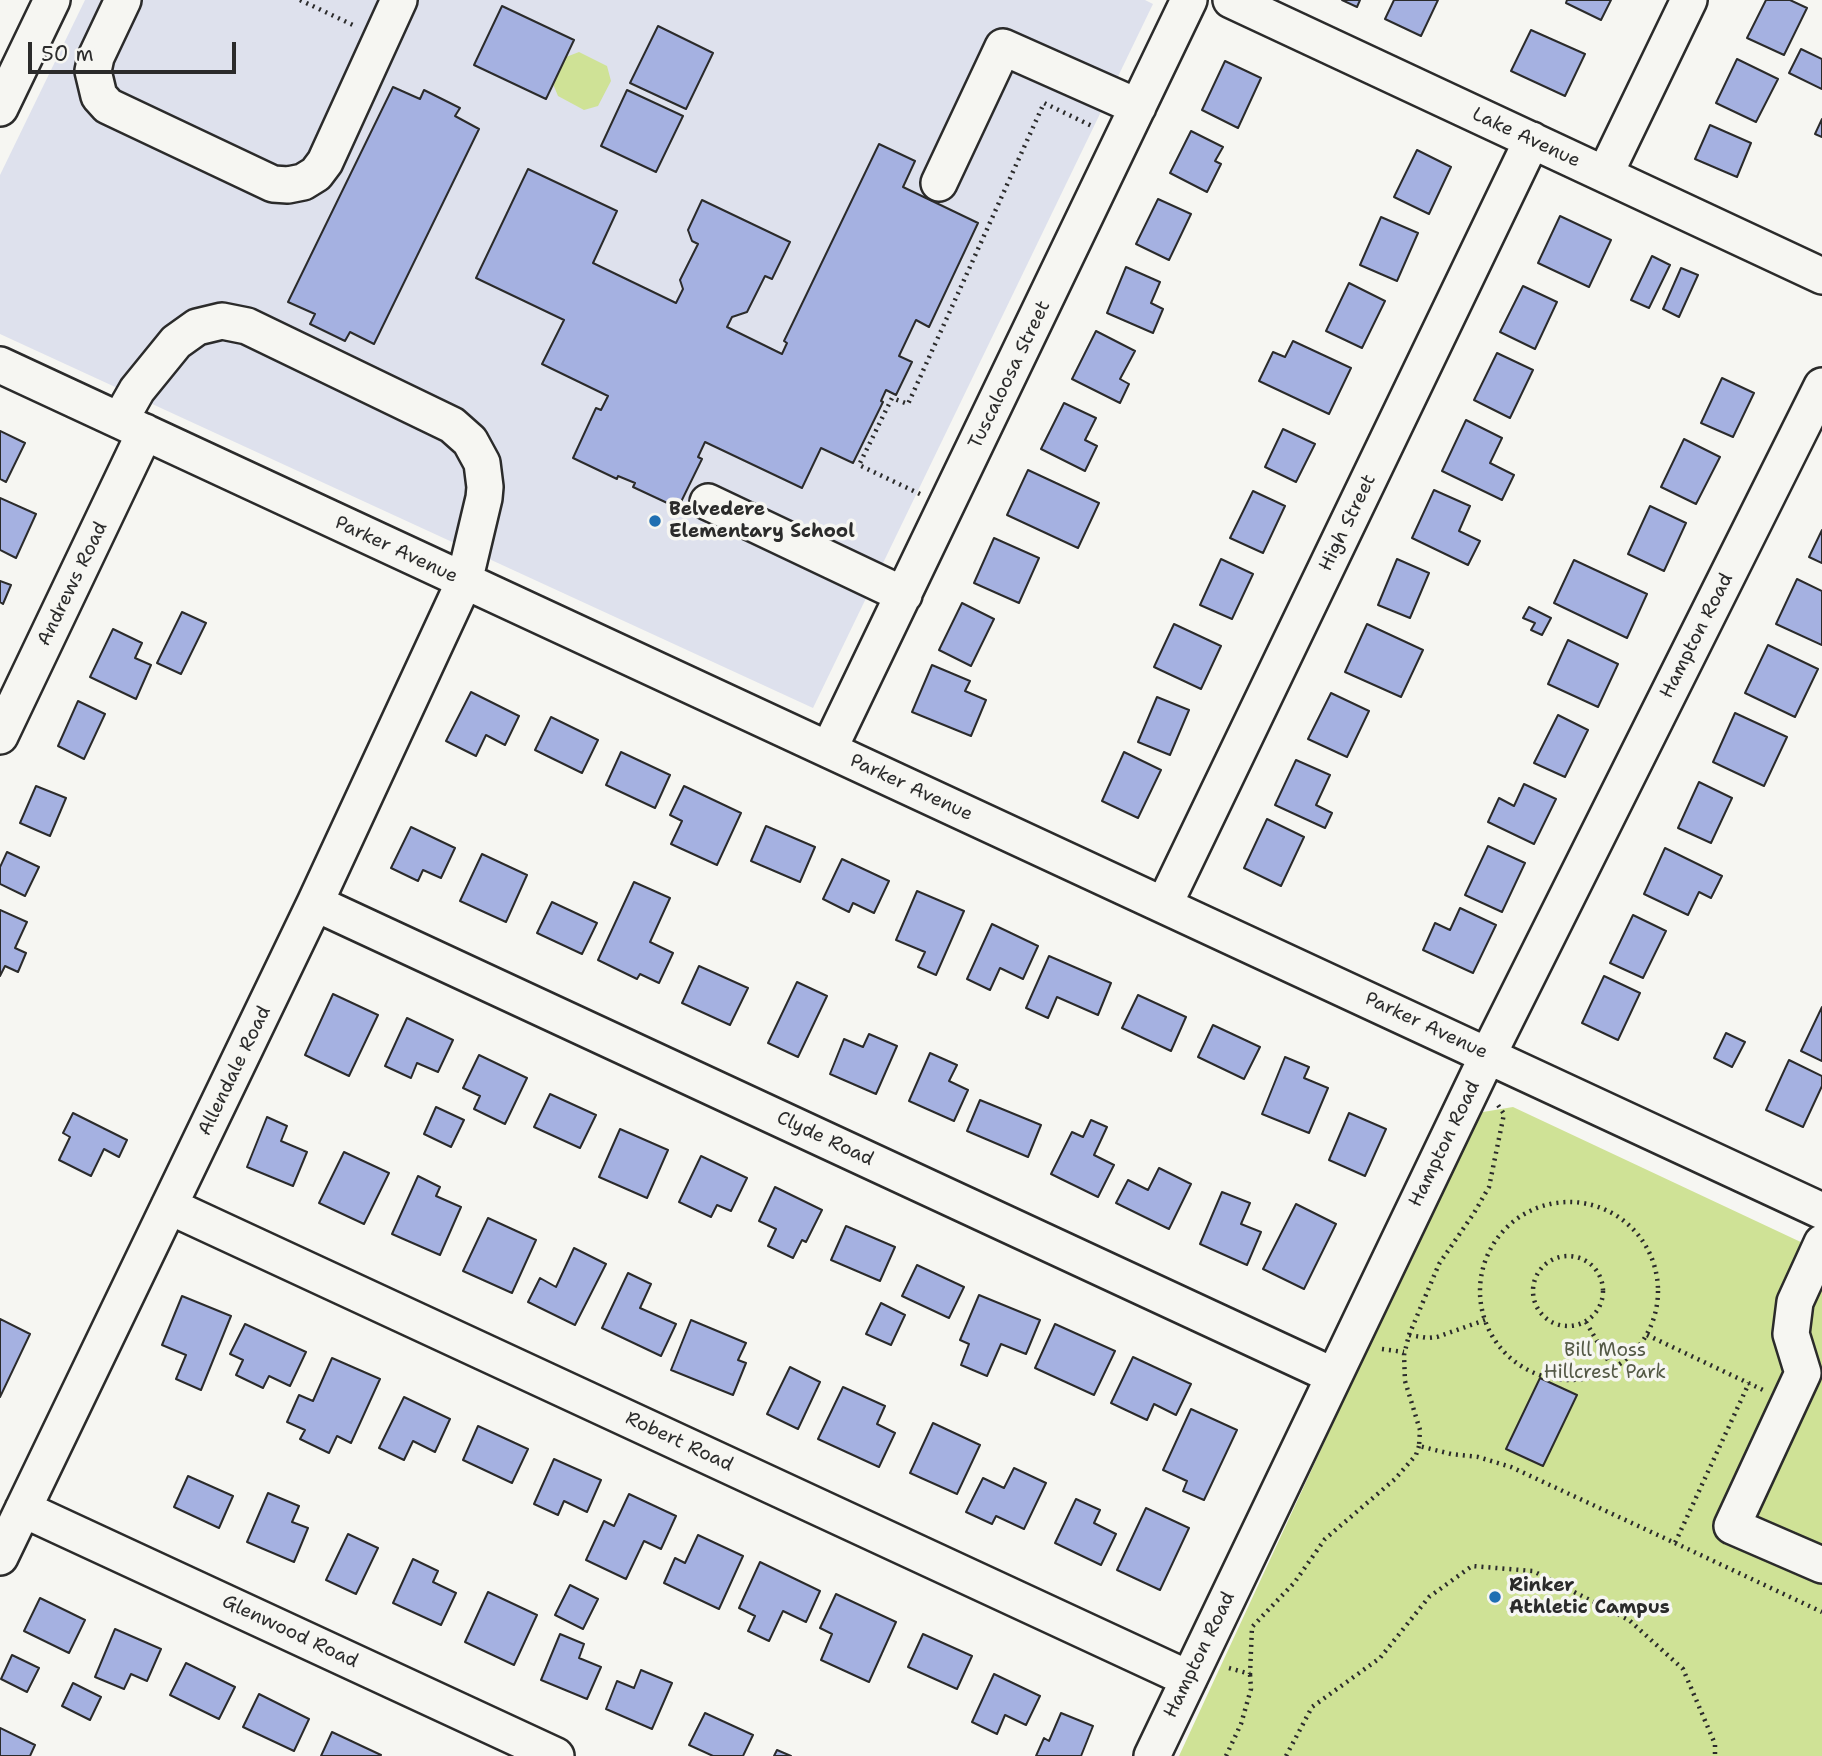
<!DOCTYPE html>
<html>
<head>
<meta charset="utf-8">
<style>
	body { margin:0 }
	#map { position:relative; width:1822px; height:1756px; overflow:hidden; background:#f6f6f2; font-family:"Shantell Sans",sans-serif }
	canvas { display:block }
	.scale { position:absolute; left:28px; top:42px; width:208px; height:32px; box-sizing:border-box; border:4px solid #2b2b2b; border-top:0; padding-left:9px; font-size:21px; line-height:24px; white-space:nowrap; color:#2b2b2b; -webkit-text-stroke:5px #f6f6f2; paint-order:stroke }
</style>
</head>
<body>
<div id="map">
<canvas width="1822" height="1756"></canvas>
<div class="scale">50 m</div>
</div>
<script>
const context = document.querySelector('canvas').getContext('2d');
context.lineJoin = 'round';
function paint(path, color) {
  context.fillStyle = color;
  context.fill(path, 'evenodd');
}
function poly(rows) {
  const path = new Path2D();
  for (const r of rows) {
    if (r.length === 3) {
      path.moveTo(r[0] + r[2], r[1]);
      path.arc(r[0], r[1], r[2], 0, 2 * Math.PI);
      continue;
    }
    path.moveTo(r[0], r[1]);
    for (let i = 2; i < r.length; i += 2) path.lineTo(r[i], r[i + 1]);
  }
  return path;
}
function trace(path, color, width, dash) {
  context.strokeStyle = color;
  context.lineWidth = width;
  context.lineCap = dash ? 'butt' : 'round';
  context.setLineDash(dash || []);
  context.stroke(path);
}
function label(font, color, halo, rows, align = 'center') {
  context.font = font + ' "Shantell Sans",sans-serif';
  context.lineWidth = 7;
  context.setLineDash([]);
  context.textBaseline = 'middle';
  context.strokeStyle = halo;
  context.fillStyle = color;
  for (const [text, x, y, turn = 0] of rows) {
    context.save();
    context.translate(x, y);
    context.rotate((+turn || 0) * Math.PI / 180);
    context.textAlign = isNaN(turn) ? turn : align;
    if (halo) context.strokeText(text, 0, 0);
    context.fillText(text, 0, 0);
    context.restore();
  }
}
paint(poly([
	[85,0,1145,0,1153,4,813,708,0,334,0,175]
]), '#dee1ed');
paint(poly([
	[579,52,607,66,611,81,598,106,584,110,558,96,553,84,566,57],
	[1513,1107,1822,1252,1822,1756,1179,1756,1477,1113]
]), '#cfe296');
const building = poly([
	[1342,0,1360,0,1357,7,1342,0],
	[1394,0,1438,0,1421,36,1385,19,1394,0],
	[1567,0,1611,0,1601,20,1566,3,1567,0],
	[1766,0,1790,0,1807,8,1784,55,1747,38,1766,0],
	[502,6,574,40,546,99,474,65,502,6],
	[658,26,713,53,686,109,630,83,658,26],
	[1531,30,1585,54,1565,96,1511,71,1531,30],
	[1801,49,1822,59,1822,89,1789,73,1801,49],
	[1737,59,1778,79,1756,122,1716,103,1737,59],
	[1225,61,1261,78,1238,128,1202,110,1225,61],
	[393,87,420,99,424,90,460,108,455,116,479,129,374,344,350,332,345,341,310,324,315,314,288,302,393,87],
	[627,90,683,116,656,172,601,146,627,90],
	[1822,119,1822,137,1815,134,1822,119],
	[1710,125,1751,143,1737,177,1695,159,1710,125],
	[1191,131,1223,147,1215,161,1221,164,1207,192,1170,173,1191,131],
	[879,144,915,161,903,187,978,223,929,327,916,320,899,356,912,362,896,395,886,390,881,401,883,402,853,463,821,448,802,488,705,442,698,457,702,459,678,508,633,487,635,483,618,476,617,479,573,458,596,408,601,410,608,396,542,364,564,320,476,278,528,169,617,211,593,263,676,303,683,289,680,280,698,244,692,241,688,230,702,200,790,242,772,279,765,276,747,312,732,317,727,327,782,354,787,343,784,341,879,144],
	[1417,150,1451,167,1429,214,1394,197,1417,150],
	[1158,199,1191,214,1169,260,1136,244,1158,199],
	[1560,216,1611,240,1589,287,1538,263,1560,216],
	[1381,217,1418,233,1397,281,1360,265,1381,217],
	[1652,256,1670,265,1649,308,1631,300,1652,256],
	[1126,267,1160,282,1151,303,1163,309,1153,333,1107,313,1126,267],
	[1681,268,1698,275,1679,317,1663,309,1681,268],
	[1349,283,1385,301,1362,348,1326,331,1349,283],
	[1523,286,1557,302,1535,349,1500,332,1523,286],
	[1096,331,1135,351,1120,379,1129,384,1120,403,1072,379,1096,331],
	[1293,341,1351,368,1329,414,1259,381,1273,352,1285,357,1293,341],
	[1497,353,1533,370,1510,418,1474,400,1497,353],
	[1722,378,1754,393,1733,437,1701,423,1722,378],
	[1064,403,1096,418,1085,440,1097,446,1085,471,1041,449,1064,403],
	[1466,420,1502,438,1490,463,1514,475,1502,500,1442,471,1466,420],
	[1283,429,1315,444,1296,482,1265,467,1283,429],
	[0,431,25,443,6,482,0,479,0,431],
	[1684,439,1720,457,1696,504,1661,487,1684,439],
	[1028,470,1099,503,1078,548,1007,515,1028,470],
	[1434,490,1470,506,1459,531,1480,541,1468,565,1412,538,1434,490],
	[1253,491,1285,506,1263,553,1230,538,1253,491],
	[0,498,36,514,16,558,0,550,0,498],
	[1650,506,1686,523,1664,571,1628,554,1650,506],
	[1822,530,1822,563,1809,557,1822,530],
	[994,538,1039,558,1019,603,974,583,994,538],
	[1221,559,1253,574,1232,619,1200,605,1221,559],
	[1397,559,1429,573,1410,618,1378,605,1397,559],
	[1574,560,1647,594,1627,638,1554,603,1574,560],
	[1797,579,1822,591,1822,645,1776,624,1797,579],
	[0,581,11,585,3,604,0,602,0,581],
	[962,603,994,619,971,666,939,650,962,603],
	[1529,607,1551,618,1542,635,1531,630,1535,623,1523,618,1529,607],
	[182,612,206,623,181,674,157,663,182,612],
	[1174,624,1221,646,1201,689,1154,667,1174,624],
	[1367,624,1423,650,1401,697,1345,672,1367,624],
	[113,629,142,643,135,658,151,665,136,699,90,677,113,629],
	[1568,640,1618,664,1598,707,1548,684,1568,640],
	[1768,645,1818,669,1795,717,1745,693,1768,645],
	[932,665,970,681,965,691,986,700,971,736,912,712,932,665],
	[471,692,519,716,505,745,486,735,476,756,446,741,471,692],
	[1331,693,1369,711,1347,757,1308,739,1331,693],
	[1157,697,1189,710,1170,755,1138,742,1157,697],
	[78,701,105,714,84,759,58,746,78,701],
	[1735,713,1787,737,1764,786,1713,762,1735,713],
	[1558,715,1588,730,1565,777,1534,763,1558,715],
	[551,717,598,740,582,773,535,750,551,717],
	[621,752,670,775,655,808,606,785,621,752],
	[1124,752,1161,770,1138,818,1102,801,1124,752],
	[1296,760,1330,775,1316,805,1332,813,1325,828,1275,805,1296,760],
	[1699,782,1732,798,1711,843,1678,828,1699,782],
	[1524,784,1556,799,1534,844,1488,822,1499,798,1514,806,1524,784],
	[36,786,66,798,50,836,20,823,36,786],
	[684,786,741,813,717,865,671,844,682,821,670,815,684,786],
	[1267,819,1304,837,1281,886,1244,868,1267,819],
	[766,826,815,847,800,882,751,861,766,826],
	[411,827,455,848,441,878,423,870,418,881,391,868,411,827],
	[1488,846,1525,863,1502,912,1465,895,1488,846],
	[1665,848,1722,876,1711,898,1699,892,1688,915,1644,894,1665,848],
	[7,852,39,867,25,896,0,884,0,867,7,852],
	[482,854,527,875,506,922,460,901,482,854],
	[842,859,889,881,874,913,853,903,849,912,823,899,842,859],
	[634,882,670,898,650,942,673,953,659,983,640,974,637,979,598,960,634,882],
	[917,891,964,911,936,975,918,967,925,952,896,940,917,891],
	[552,902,597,923,582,954,537,933,552,902],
	[1460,908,1496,925,1473,973,1423,950,1435,923,1450,930,1460,908],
	[0,910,27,922,15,948,26,953,18,972,5,966,0,976,0,910],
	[1633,915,1666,931,1643,978,1610,963,1633,915],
	[992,924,1038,946,1023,979,1000,968,990,990,967,979,992,924],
	[1049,956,1111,983,1098,1015,1057,997,1048,1018,1026,1008,1049,956],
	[699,966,748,988,730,1025,682,1003,699,966],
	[1604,976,1640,993,1618,1040,1582,1023,1604,976],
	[797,982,827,996,798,1057,768,1043,797,982],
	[333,994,378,1015,349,1076,305,1055,333,994],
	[1138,995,1186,1017,1171,1051,1122,1028,1138,995],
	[1822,1007,1822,1061,1801,1051,1822,1007],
	[407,1018,453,1040,438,1072,417,1063,411,1078,385,1066,407,1018],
	[1213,1025,1260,1047,1244,1079,1198,1057,1213,1025],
	[1726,1033,1745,1042,1732,1067,1714,1058,1726,1033],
	[869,1034,897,1046,876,1094,830,1074,844,1039,863,1047,869,1034],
	[930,1053,957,1065,949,1081,968,1090,954,1121,909,1101,930,1053],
	[479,1055,527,1078,505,1124,474,1109,480,1096,463,1088,479,1055],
	[1285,1057,1309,1067,1304,1078,1328,1088,1309,1133,1262,1114,1285,1057],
	[1789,1060,1822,1076,1822,1086,1803,1127,1766,1110,1789,1060],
	[550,1094,596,1115,580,1148,534,1127,550,1094],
	[980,1100,1041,1125,1028,1157,967,1131,980,1100],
	[436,1107,464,1120,451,1147,424,1134,436,1107],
	[73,1113,127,1140,119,1157,104,1149,91,1176,59,1160,70,1137,63,1133,73,1113],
	[1349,1113,1386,1129,1365,1176,1329,1160,1349,1113],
	[267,1117,287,1126,281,1141,307,1152,293,1186,247,1167,267,1117],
	[1091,1120,1107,1127,1094,1155,1114,1165,1098,1197,1051,1174,1072,1132,1083,1137,1091,1120],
	[620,1129,668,1150,647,1198,599,1177,620,1129],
	[344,1152,389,1173,364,1224,319,1203,344,1152],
	[701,1156,747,1178,731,1211,717,1205,711,1217,679,1202,701,1156],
	[1159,1168,1191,1184,1169,1229,1116,1203,1128,1180,1148,1190,1159,1168],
	[418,1176,440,1187,436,1196,461,1207,440,1255,392,1234,418,1176],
	[775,1187,822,1210,806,1242,802,1240,793,1258,768,1246,776,1229,759,1221,775,1187],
	[1222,1192,1250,1203,1241,1224,1261,1232,1247,1265,1200,1244,1222,1192],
	[1296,1204,1336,1224,1304,1289,1263,1269,1296,1204],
	[488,1218,536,1240,512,1293,463,1271,488,1218],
	[846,1226,895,1247,880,1281,831,1260,846,1226],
	[574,1248,606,1264,575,1325,528,1302,540,1278,556,1287,574,1248],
	[917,1265,964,1287,949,1318,902,1296,917,1265],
	[628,1273,651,1284,640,1308,676,1324,661,1356,602,1328,628,1273],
	[979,1295,1040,1320,1026,1354,1001,1344,987,1376,961,1365,969,1344,960,1340,979,1295],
	[182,1296,231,1316,201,1390,176,1379,186,1355,162,1345,182,1296],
	[881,1303,905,1315,891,1345,866,1334,881,1303],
	[0,1319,30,1334,0,1397,0,1319],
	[691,1320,746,1343,738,1360,746,1363,733,1395,671,1370,691,1320],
	[245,1324,306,1352,290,1386,269,1376,263,1388,236,1375,243,1360,230,1354,245,1324],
	[1055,1324,1115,1351,1094,1395,1035,1368,1055,1324],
	[1133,1357,1191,1384,1176,1415,1154,1404,1147,1420,1111,1403,1133,1357],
	[332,1358,380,1379,351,1443,337,1436,329,1453,300,1439,305,1430,287,1422,299,1395,313,1401,332,1358],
	[790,1367,820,1382,798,1429,767,1414,790,1367],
	[1540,1378,1577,1395,1543,1466,1506,1449,1540,1378],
	[843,1387,885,1406,877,1424,895,1433,879,1467,818,1439,843,1387],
	[404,1397,450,1419,435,1452,413,1441,404,1460,379,1448,404,1397],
	[1191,1409,1237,1430,1204,1500,1183,1491,1187,1481,1163,1470,1191,1409],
	[933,1423,980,1445,957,1494,910,1473,933,1423],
	[478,1426,528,1449,512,1483,463,1460,478,1426],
	[554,1459,601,1480,587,1512,564,1501,558,1515,534,1504,554,1459],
	[1014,1468,1046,1483,1024,1529,996,1516,992,1524,966,1512,983,1478,1004,1488,1014,1468],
	[188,1476,233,1496,219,1528,174,1507,188,1476],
	[268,1493,299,1506,292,1522,308,1528,294,1562,247,1542,268,1493],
	[629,1494,676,1516,661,1549,644,1541,626,1579,586,1560,604,1521,614,1526,629,1494],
	[1076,1499,1100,1510,1094,1523,1116,1534,1101,1565,1055,1543,1076,1499],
	[1146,1508,1189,1528,1160,1590,1117,1570,1146,1508],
	[348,1534,378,1548,356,1594,326,1580,348,1534],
	[698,1535,743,1556,719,1609,664,1583,675,1558,685,1563,698,1535],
	[413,1559,438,1571,433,1582,456,1593,441,1625,393,1603,413,1559],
	[760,1562,820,1591,806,1622,783,1611,769,1641,748,1631,755,1616,739,1608,760,1562],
	[570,1585,598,1599,583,1629,555,1615,570,1585],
	[488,1592,537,1615,514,1665,465,1642,488,1592],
	[836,1594,896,1622,869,1682,821,1660,832,1634,820,1628,836,1594],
	[40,1598,85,1620,69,1653,24,1631,40,1598],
	[115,1629,161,1649,147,1681,131,1674,124,1689,95,1677,115,1629],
	[560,1634,584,1644,579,1658,601,1667,587,1699,541,1680,560,1634],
	[923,1634,972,1656,957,1689,908,1667,923,1634],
	[12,1655,39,1668,27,1692,1,1679,12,1655],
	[186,1663,235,1687,219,1719,170,1695,186,1663],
	[641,1670,672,1683,652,1729,606,1709,617,1681,634,1688,641,1670],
	[994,1674,1040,1696,1026,1725,1005,1715,997,1734,972,1722,994,1674],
	[73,1683,101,1697,90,1720,62,1706,73,1683],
	[259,1694,309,1719,294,1751,243,1727,259,1694],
	[705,1713,753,1735,743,1756,713,1756,689,1745,705,1713],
	[1061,1713,1093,1726,1081,1756,1036,1756,1044,1738,1049,1741,1061,1713],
	[0,1728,35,1745,30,1756,0,1756,0,1728],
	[332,1732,381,1755,380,1756,321,1756,332,1732],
	[777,1750,791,1756,774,1756,777,1750]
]);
paint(building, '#a5b1e1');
trace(building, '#2b2b2b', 2);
const minor = poly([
	[123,0,96,57,93,71,99,96,108,106,273,184,288,185,303,182,316,174,325,162,399,0],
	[1231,0,1822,276],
	[0,108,52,0],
	[1605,174,1689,0],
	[939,183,1003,47,1138,107],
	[0,365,1822,1211],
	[708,502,904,595],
	[0,736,145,432],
	[829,749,1189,0],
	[315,903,1334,1376],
	[1164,905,1532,140],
	[169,1206,1189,1679],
	[1822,1243,1795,1302,1791,1334,1803,1373,1732,1526,1822,1565],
	[23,1509,556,1756],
	[0,1557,315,903,464,582,484,498,485,487,482,463,470,441,452,425,247,326,222,321,197,327,176,342,137,390,120,420],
	[1152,1756,1488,1055,1822,386]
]);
trace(minor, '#2b2b2b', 40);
trace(poly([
	[300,0,355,26],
	[920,494,859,465,892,398,908,404,1044,103,1094,127],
	[1569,1291,89],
	[1568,1291,35],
	[1485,1320,1437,1337,1428,1338,1409,1335,1404,1355,1405,1381,1420,1430,1419,1446,1451,1454,1478,1457,1511,1467,1675,1543,1749,1383],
	[1586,1322,1613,1369],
	[1409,1335,1439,1264,1474,1213,1489,1187,1504,1114,1498,1105],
	[1647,1335,1763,1390],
	[1382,1349,1404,1352],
	[1675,1543,1822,1612],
	[1229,1668,1250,1674,1252,1627,1294,1583,1325,1539,1395,1479,1416,1455,1419,1446],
	[1226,1756,1241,1724,1251,1689,1250,1674],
	[1286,1756,1312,1707,1380,1658,1429,1597,1472,1566,1533,1571,1629,1620,1683,1669,1715,1744,1715,1756]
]), '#2b2b2b', 4.5, [2, 5]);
trace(minor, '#f6f6f2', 35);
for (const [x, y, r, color] of [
	[655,521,7,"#1f6fb2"],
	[1495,1597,7,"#1f6fb2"]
]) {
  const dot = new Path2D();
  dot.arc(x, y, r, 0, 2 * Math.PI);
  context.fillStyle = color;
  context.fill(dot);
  trace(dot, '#f6f6f2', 2.5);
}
label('19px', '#2b2b2b', '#f6f6f2', [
	["Lake Avenue",1526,138,25],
	["Tuscaloosa Street",1010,375,-64],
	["High Street",1348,523,-64],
	["Parker Avenue",396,550,25],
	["Andrews Road",73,584,-64],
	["Hampton Road",1697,636,-63],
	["Parker Avenue",911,788,25],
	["Parker Avenue",1426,1026,25],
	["Allendale Road",235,1071,-64],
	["Clyde Road",825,1139,25],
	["Hampton Road",1445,1144,-64],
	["Robert Road",679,1442,25],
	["Glenwood Road",290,1632,25],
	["Hampton Road",1200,1655,-64]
]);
label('bold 19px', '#2b2b2b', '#f6f6f2', [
	["Belvedere",669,510],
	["Elementary School",669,532],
	["Rinker",1509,1586],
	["Athletic Campus",1509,1608]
], 'left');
label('19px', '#545946', '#f6f6f2', [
	["Bill Moss",1605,1351],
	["Hillcrest Park",1605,1373]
]);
</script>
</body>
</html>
